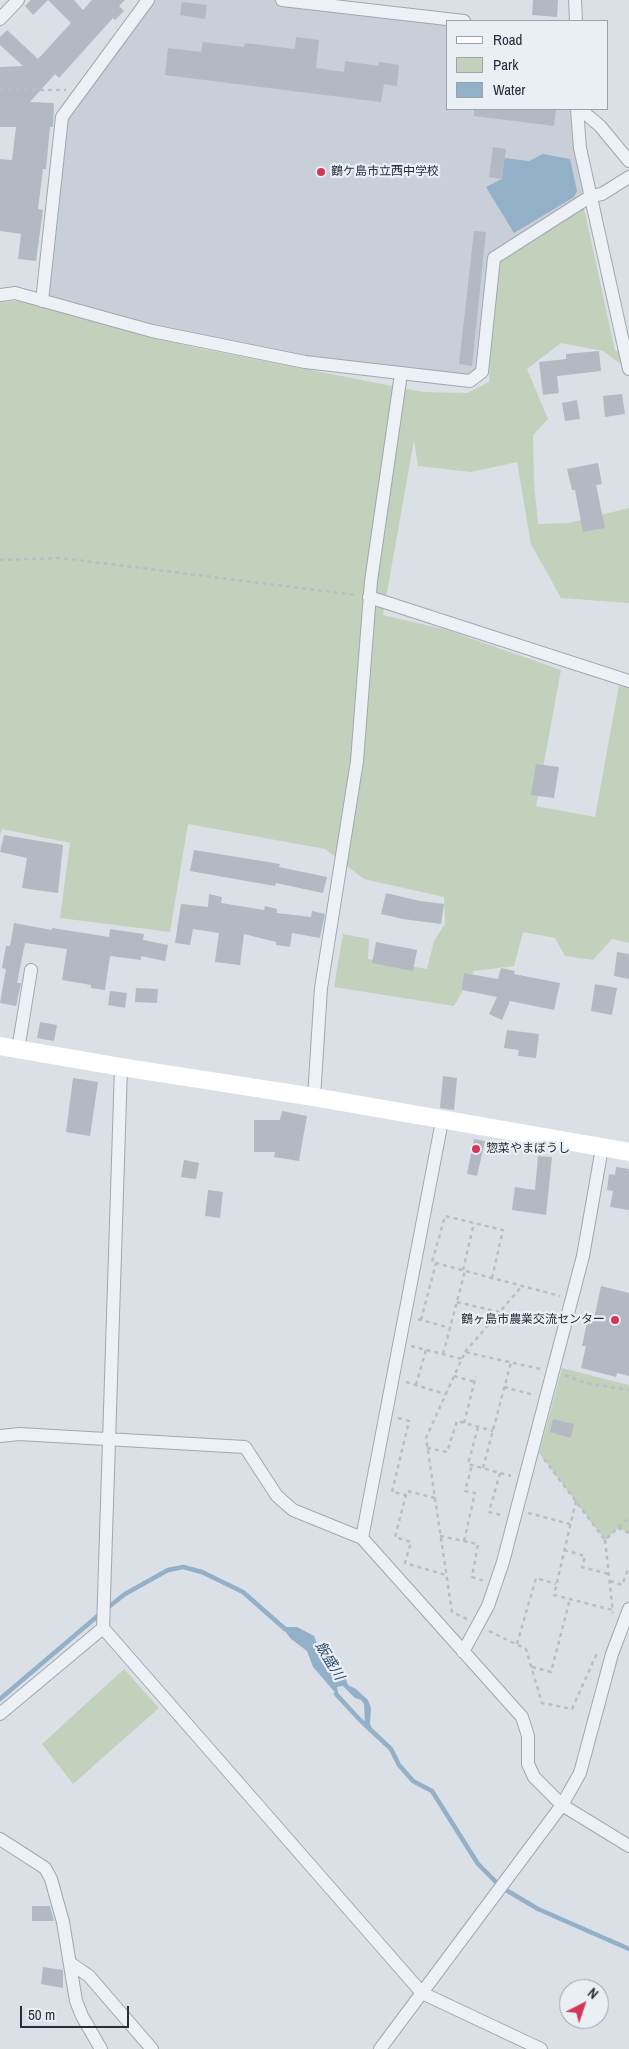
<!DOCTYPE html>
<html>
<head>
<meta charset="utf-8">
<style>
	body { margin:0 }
	#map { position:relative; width:629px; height:2049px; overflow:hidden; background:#dbe0e6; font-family:"Archivo Narrow",sans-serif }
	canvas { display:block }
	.legend { position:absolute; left:446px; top:20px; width:162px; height:90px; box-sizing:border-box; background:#eaeff4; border:1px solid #9ba2ab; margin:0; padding:6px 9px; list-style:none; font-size:15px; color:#242e3d }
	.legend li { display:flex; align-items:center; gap:10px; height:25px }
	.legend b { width:25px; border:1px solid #9ba2ab }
	.north { position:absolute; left:559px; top:1979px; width:50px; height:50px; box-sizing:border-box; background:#eaeff4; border:1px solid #9ba2ab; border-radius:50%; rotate:41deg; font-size:14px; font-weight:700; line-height:20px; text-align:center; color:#242e3d }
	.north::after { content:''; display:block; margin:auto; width:18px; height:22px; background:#d43657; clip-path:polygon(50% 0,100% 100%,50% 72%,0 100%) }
	.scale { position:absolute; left:20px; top:2006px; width:109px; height:22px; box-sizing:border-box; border:2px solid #242e3d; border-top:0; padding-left:6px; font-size:15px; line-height:18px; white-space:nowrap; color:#242e3d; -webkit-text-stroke:4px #eaeff4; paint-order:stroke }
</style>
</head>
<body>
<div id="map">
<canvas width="629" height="2049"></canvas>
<ul class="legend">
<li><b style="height:6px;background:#fff"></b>Road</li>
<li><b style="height:14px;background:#c2d1bb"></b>Park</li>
<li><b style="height:14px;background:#93b0c9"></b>Water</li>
</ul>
<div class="north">N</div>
<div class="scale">50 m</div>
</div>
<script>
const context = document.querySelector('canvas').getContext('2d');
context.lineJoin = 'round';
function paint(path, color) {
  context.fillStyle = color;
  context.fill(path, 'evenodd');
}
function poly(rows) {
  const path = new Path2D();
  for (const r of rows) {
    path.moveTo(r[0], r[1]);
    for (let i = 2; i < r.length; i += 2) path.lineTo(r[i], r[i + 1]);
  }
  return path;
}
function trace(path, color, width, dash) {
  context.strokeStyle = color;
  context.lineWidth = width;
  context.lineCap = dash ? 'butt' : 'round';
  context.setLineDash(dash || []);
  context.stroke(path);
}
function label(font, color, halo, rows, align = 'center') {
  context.font = font + ' "Archivo Narrow","Noto Sans JP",sans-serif';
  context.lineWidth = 4.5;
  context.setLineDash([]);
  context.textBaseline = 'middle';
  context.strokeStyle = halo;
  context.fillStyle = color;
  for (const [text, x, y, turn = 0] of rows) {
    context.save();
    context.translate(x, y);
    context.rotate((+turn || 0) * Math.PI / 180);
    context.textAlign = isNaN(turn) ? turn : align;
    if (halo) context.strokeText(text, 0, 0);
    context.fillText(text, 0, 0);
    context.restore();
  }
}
paint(poly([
	[148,0,282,0,448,21,448,109,577,109,591,196,494,258,482,372,470,381,401,374,152,331,42,301,62,117]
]), '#c9cfd8');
paint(poly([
	[584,208,615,351,629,352,629,370,603,351,561,343,527,369,548,419,533,435,534,483,538,524,569,523,629,508,629,603,561,598,531,544,517,462,471,472,418,466,414,440,383,615,447,630,561,670,536,806,595,817,619,685,629,687,629,943,612,939,593,960,565,956,555,938,523,932,514,966,474,971,454,1006,334,987,343,934,369,939,368,959,427,969,434,941,445,924,444,897,364,879,325,849,188,824,170,932,60,918,70,843,2,829,0,836,0,302,18,301,193,347,423,392,467,393,489,382,494,258],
	[562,1368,629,1385,629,1533,618,1528,605,1540,539,1453],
	[124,1669,159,1708,73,1784,42,1744]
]), '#c2d1bb');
paint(poly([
	[543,154,570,159,577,191,574,197,514,233,486,187,502,179,504,158,529,161],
	[280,1625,287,1627,297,1627,314,1636,323,1660,339,1669,345,1676,348,1685,356,1689,368,1700,371,1708,370,1724,375,1735,365,1725,364,1704,361,1700,355,1698,343,1686,337,1687,339,1697,313,1667,307,1651,291,1639]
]), '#93b0c9');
trace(poly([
	[106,1609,125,1594,168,1570,183,1567,202,1572,243,1592,285,1629],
	[336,1694,359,1719,391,1749,399,1765,413,1781,432,1791,478,1864,501,1887,538,1909,629,1949],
	[0,1699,100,1614]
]), '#93b0c9', 4.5);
paint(poly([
	[31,0,48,0,33,15,25,6],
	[48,0,74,0,83,10,92,0,125,0,119,6,124,11,115,20,113,18,59,78,55,74,30,102,54,103,53,127,50,127,46,169,43,169,38,209,43,210,36,261,18,259,21,234,0,231,0,159,12,160,16,127,0,127,0,67,23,66,0,45,0,37,7,30,38,59,71,23],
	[533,0,558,0,557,17,532,15],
	[182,2,207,5,205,19,180,15],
	[296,37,319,40,316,68,344,72,345,61,378,66,379,62,399,65,397,86,384,84,381,102,165,75,168,48,201,52,203,42,244,47,245,43,295,49],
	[474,109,556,109,554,126,474,116],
	[493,147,506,149,502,179,489,177],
	[474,231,486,232,472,366,459,364],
	[599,351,601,371,557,376,559,393,543,395,539,362,566,359,566,354],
	[622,394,625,414,605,417,603,396],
	[577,400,580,419,565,421,562,403],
	[598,463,602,484,596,485,605,528,583,532,575,490,572,490,567,469],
	[536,764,559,767,554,798,531,795],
	[4,835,63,845,58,893,22,888,27,858,0,852],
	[194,850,280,864,279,867,327,877,323,893,276,883,275,886,190,871],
	[386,893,420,901,444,904,441,924,403,919,381,914],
	[209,894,222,897,221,903,264,910,265,906,277,909,277,913,311,917,312,911,325,914,320,938,292,933,290,947,276,945,276,942,244,934,240,965,215,962,219,933,193,929,190,945,175,943,181,904,208,907],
	[14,923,52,930,52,928,109,937,110,929,144,934,143,940,168,945,165,961,141,956,141,960,110,956,105,990,91,988,91,985,62,980,67,949,25,943,17,983,21,983,16,1006,0,1003,6,969,2,968,6,946,10,946],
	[376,942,417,950,413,971,372,963],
	[617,952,629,954,629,979,614,976],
	[501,968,515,971,514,974,560,983,554,1010,510,1001,502,1020,489,1014,497,997,462,990,464,973,498,979],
	[595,984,617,988,612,1015,591,1011],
	[136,988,158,989,157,1003,135,1002],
	[110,991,127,993,125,1008,108,1005],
	[40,1022,57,1025,54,1041,37,1038],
	[507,1030,539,1034,536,1058,518,1056,519,1050,504,1048],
	[443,1076,457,1078,454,1110,440,1108],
	[73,1078,98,1082,90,1136,66,1132],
	[282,1111,307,1116,299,1161,274,1157,275,1152,254,1152,254,1120,280,1120],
	[474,1139,485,1141,477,1176,467,1174],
	[538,1156,552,1157,546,1215,512,1210,515,1187,535,1190],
	[184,1160,199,1163,196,1179,181,1177],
	[616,1167,629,1169,629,1210,610,1207,613,1191,607,1190,609,1174,615,1175],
	[208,1190,223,1192,220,1218,205,1216],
	[601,1286,629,1293,629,1376,617,1373,616,1377,581,1368,586,1346,582,1346,588,1318,594,1319],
	[553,1419,574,1424,571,1438,550,1432],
	[32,1906,50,1906,54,1921,32,1921],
	[43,1967,63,1970,63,1988,41,1984]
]), '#b2b9c3');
const street = poly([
	[282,0,464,21],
	[575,0,576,21],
	[0,19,18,0],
	[577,109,580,148,629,369],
	[580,109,600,126,629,161],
	[0,295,15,293,152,331,305,362,470,381,482,372,494,258,591,196,602,194,629,177],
	[42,301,62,117,148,0],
	[369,597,629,681],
	[18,1050,31,970],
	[121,1067,103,1628,422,1993,541,2049],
	[314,1097,321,988,357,761,371,581,401,374],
	[0,1436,19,1434,245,1447,277,1496,293,1510,362,1538,522,1717,528,1736,528,1764,534,1777,562,1805,629,1846],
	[362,1538,442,1121],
	[463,1652,488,1606,503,1562,583,1256,602,1148],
	[0,1714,103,1628],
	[0,1839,45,1868,51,1879,63,1922,76,2001,82,2016,101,2049],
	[70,1963,89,1976,152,2049],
	[380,2049,562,1805,580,1773,612,1654,629,1609]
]);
trace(street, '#a0a7b0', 14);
trace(poly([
	[0,90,66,90],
	[0,560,61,558,355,595],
	[463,1270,474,1223],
	[492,1278,503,1230,445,1216,432,1262,560,1296],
	[457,1302,499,1312],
	[418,1319,450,1328],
	[421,1320,436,1263],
	[411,1346,462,1359],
	[465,1352,522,1286],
	[443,1354,465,1271],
	[565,1375,585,1383,629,1390],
	[454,1376,475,1382],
	[406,1382,445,1394],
	[416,1385,426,1350],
	[504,1387,534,1395],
	[398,1418,409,1421,392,1492,406,1495],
	[464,1423,476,1376],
	[478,1427,468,1464,511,1476],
	[427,1448,447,1452,457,1421,493,1431],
	[544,1459,605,1540,629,1518],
	[483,1468,511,1362],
	[500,1473,489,1512,501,1515],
	[435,1498,407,1491,395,1537,411,1542,405,1563,446,1575],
	[576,1501,554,1595,613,1610],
	[528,1513,570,1524],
	[618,1528,629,1533],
	[440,1536,478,1544,472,1577,484,1581],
	[605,1540,613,1613],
	[464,1541,475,1493,465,1491,472,1465],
	[564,1550,585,1556,582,1567,609,1574],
	[610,1581,622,1585,629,1567],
	[467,1619,452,1612,426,1438,465,1352,540,1369],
	[489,1631,526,1649,542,1703,572,1709,597,1653],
	[517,1644,536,1578,556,1584],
	[532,1667,551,1672,570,1599]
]), '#b9bec4', 2.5, [4, 4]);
trace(street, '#edf0f4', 12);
trace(poly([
	[0,1046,121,1067,314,1097,629,1152]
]), '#fff', 18);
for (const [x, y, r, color] of [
	[321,172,5,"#d43657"],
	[476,1149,5,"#d43657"],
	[615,1320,5,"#d43657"]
]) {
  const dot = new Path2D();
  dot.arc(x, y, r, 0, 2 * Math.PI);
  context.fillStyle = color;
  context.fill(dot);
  trace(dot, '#eaeff4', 2);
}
label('12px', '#242e3d', '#eaeff4', [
	["鶴ケ島市立西中学校",331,172],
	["惣菜やまぼうし",486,1149],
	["鶴ヶ島市農業交流センター",605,1320,"right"]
], 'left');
label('italic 14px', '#2d4f72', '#eaeff4', [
	["飯盛川",329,1661,59]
]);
</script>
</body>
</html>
